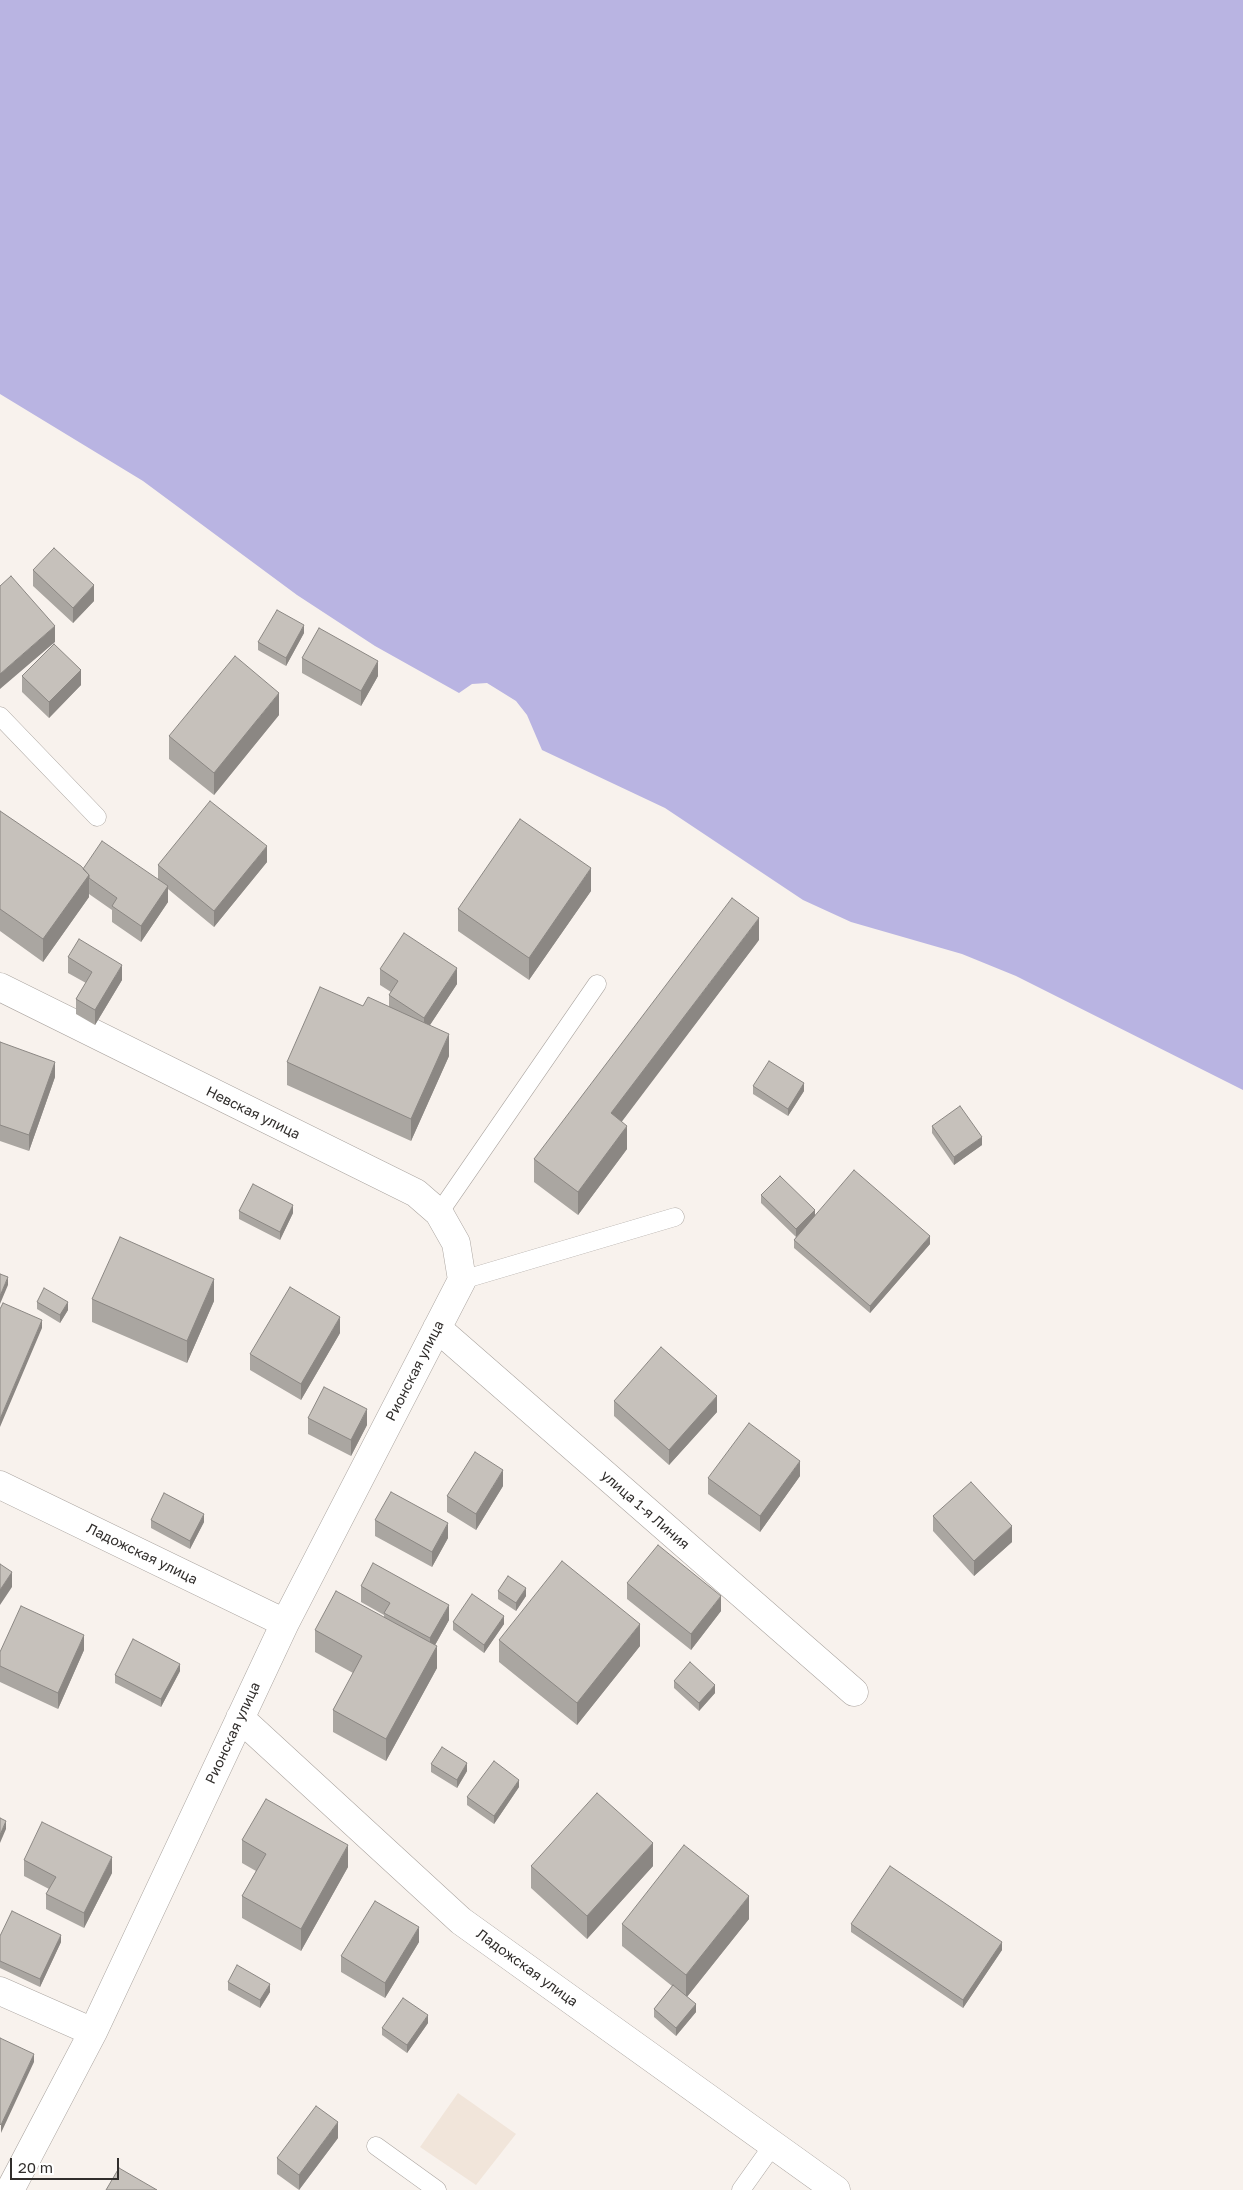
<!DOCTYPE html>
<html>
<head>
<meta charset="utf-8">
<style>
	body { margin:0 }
	#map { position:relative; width:1243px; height:2190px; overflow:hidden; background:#f8f2ed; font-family:"Golos Text",sans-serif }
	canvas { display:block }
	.scale { position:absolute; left:10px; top:2158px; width:109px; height:22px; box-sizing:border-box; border:2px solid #312e2c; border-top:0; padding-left:6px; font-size:15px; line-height:18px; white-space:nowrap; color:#312e2c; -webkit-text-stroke:4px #fff; paint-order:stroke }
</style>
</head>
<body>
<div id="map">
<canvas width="1243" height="2190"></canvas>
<div class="scale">20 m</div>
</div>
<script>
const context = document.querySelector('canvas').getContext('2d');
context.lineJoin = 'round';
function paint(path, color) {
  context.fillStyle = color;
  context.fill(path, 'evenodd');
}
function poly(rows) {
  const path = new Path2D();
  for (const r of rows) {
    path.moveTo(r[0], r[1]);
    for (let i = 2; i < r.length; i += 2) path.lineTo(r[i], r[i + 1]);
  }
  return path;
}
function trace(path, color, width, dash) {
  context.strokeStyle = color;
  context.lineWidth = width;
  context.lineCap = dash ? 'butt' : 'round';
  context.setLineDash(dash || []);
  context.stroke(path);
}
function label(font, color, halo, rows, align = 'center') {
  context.font = font + ' "Golos Text",sans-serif';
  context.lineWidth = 4;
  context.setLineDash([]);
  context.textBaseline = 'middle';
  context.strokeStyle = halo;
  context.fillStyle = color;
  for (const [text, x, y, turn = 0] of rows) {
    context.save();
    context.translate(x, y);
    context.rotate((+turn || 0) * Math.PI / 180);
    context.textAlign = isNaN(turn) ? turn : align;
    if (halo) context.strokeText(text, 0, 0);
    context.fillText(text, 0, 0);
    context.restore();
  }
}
paint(poly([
	[458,2093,516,2134,476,2185,420,2147]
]), '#f1e5da');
paint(poly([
	[0,0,1243,0,1243,1090,1016,976,962,954,851,922,803,900,665,808,542,750,527,715,516,701,487,683,472,684,459,693,375,646,297,595,143,481,0,394]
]), '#b9b4e2');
const service = poly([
	[0,716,97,817],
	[439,1213,597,984],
	[462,1280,675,1217],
	[376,2146,437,2190],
	[741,2190,773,2145]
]);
const minor = poly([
	[0,987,416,1193,439,1213,456,1243,462,1280,285,1623,93,2032,10,2190],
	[437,1328,854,1692],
	[0,1485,285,1623],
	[240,1718,461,1921,836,2190],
	[0,1991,93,2032]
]);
trace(service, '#aba5a0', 19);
trace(minor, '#aba5a0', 29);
trace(service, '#fff', 18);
trace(minor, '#fff', 28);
paint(poly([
	[33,570,94,601,73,623,33,586],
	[304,633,286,666,258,650,258,642],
	[302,658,378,676,361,706,302,673],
	[22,676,81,685,49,718,22,692],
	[279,715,214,795,169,759,169,736],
	[0,811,83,869,158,879,158,865,267,862,214,927,168,889,168,902,141,942,112,922,112,910,89,894,89,897,43,962,0,931],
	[591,891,529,980,458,931,458,909],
	[759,940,621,1121,627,1149,578,1215,534,1182,534,1159],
	[68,957,122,980,95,1025,76,1014,76,999,86,983,68,973],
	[380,969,457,984,430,1025,449,1056,411,1141,287,1085,287,1062,363,1006,389,1007,389,995,391,992,380,985],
	[0,1042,55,1077,29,1151,0,1141],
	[753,1086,804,1091,788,1116,753,1094],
	[932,1126,982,1145,954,1165,932,1133],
	[761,1195,815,1215,930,1244,870,1313,794,1248,794,1240,796,1237,761,1203],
	[239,1211,293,1213,280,1240,239,1219],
	[92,1299,214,1301,187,1363,92,1322],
	[37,1302,68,1310,60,1323,37,1309],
	[340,1333,301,1400,250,1370,250,1354],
	[614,1401,717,1412,669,1465,614,1416],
	[308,1418,367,1425,351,1456,308,1434],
	[800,1476,760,1532,708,1494,708,1478],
	[503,1486,476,1530,447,1512,447,1496],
	[933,1516,1012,1542,974,1576,933,1531],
	[151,1520,204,1522,190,1549,151,1528],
	[375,1520,448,1538,432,1567,375,1536],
	[627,1583,721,1611,691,1650,627,1599],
	[361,1586,449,1620,435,1645,437,1668,386,1761,333,1732,333,1710,353,1673,315,1652,315,1630,384,1617,384,1615,361,1602],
	[498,1591,526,1596,516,1611,498,1599],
	[453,1622,504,1624,484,1653,453,1630],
	[499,1640,640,1646,577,1725,499,1662],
	[84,1650,58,1709,0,1682,0,1652],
	[180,1671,161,1707,115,1683,115,1675],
	[674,1681,715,1693,699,1711,674,1688],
	[431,1764,467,1771,457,1788,431,1772],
	[519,1787,494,1824,467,1805,467,1797],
	[242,1840,348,1867,301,1951,242,1918,242,1896,256,1871,242,1863],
	[24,1860,112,1873,84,1928,46,1909,46,1894,49,1889,24,1876],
	[531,1866,653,1866,587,1939,531,1888],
	[749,1919,687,1997,696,2012,676,2036,654,2017,654,2009,672,1986,622,1946,622,1924],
	[851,1924,1002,1950,963,2008,851,1932],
	[0,1936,61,1942,40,1987,0,1968],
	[419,1942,385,1998,341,1972,341,1956],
	[228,1982,270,1992,260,2008,228,1990],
	[428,2023,407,2053,382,2035,382,2028],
	[338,2138,299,2190,277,2174,277,2158]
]), '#aaa6a1');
paint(poly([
	[94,585,94,601,73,623,73,608],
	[304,625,304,633,286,666,286,658],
	[55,626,55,642,0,689,0,674],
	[378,661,378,676,361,706,361,691],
	[81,670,81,685,49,718,49,702],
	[279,693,279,715,214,795,214,773],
	[267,846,267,862,214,927,214,911],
	[591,868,591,891,529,980,529,958],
	[89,875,89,897,43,962,43,939],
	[168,886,168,902,141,942,141,926],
	[759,918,759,940,611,1136,611,1113],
	[122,965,122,980,95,1025,95,1010],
	[457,968,457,984,424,1034,424,1018],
	[449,1034,449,1056,411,1141,411,1119],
	[55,1062,55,1077,29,1151,29,1135],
	[804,1083,804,1091,788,1116,788,1109],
	[627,1126,627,1149,578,1215,578,1192],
	[982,1137,982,1145,954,1165,954,1157],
	[293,1205,293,1213,280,1240,280,1232],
	[815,1210,815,1218,796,1237,796,1229],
	[930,1236,930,1244,870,1313,870,1306],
	[8,1277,8,1285,0,1304,0,1296],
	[214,1279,214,1301,187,1363,187,1341],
	[68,1302,68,1310,60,1323,60,1315],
	[340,1317,340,1333,301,1400,301,1384],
	[42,1320,42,1328,0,1427,0,1419],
	[717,1396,717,1412,669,1465,669,1450],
	[367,1409,367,1425,351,1456,351,1440],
	[800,1461,800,1476,760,1532,760,1516],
	[503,1470,503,1486,476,1530,476,1514],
	[204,1514,204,1522,190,1549,190,1541],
	[448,1523,448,1538,432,1567,432,1552],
	[1012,1526,1012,1542,974,1576,974,1561],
	[12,1572,12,1587,0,1605,0,1590],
	[526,1588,526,1596,516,1611,516,1603],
	[721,1596,721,1611,691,1650,691,1634],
	[449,1605,449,1620,430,1654,430,1638],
	[504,1616,504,1624,484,1653,484,1645],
	[640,1624,640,1646,577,1725,577,1703],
	[84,1635,84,1650,58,1709,58,1693],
	[437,1646,437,1668,386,1761,386,1739],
	[180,1664,180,1671,161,1707,161,1699],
	[715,1685,715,1693,699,1711,699,1703],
	[467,1763,467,1771,457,1788,457,1780],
	[519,1780,519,1787,494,1824,494,1816],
	[6,1821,6,1829,0,1843,0,1835],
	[653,1843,653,1866,587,1939,587,1916],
	[348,1845,348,1867,301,1951,301,1929],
	[112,1857,112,1873,84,1928,84,1913],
	[749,1896,749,1919,686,1998,686,1975],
	[419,1927,419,1942,385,1998,385,1983],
	[61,1935,61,1942,40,1987,40,1979],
	[1002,1942,1002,1950,963,2008,963,2000],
	[270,1984,270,1992,260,2008,260,2000],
	[696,2004,696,2012,676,2036,676,2028],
	[428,2015,428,2023,407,2053,407,2045],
	[34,2054,34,2062,1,2133,1,2125],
	[338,2122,338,2138,299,2190,299,2175]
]), '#8b8783');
const building = poly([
	[54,548,94,585,73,608,33,570,54,548],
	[11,576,55,626,0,674,0,586,11,576],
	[277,610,304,625,286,658,258,642,277,610],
	[319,628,378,661,361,691,302,658,319,628],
	[54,644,81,670,49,702,22,676,54,644],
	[235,656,279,693,214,773,169,736,235,656],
	[210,801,267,846,214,911,158,865,210,801],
	[0,811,81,866,89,875,43,939,0,909,0,811],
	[520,819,591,868,529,958,458,909,520,819],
	[102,841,168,886,141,926,112,906,117,898,89,878,89,875,83,869,102,841],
	[732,898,759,918,611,1113,627,1126,578,1192,534,1159,732,898],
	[404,933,457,968,424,1018,389,995,398,981,380,969,404,933],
	[79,939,122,965,95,1010,76,999,92,972,68,957,79,939],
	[320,987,363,1006,368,997,449,1034,411,1119,287,1062,320,987],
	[0,1042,55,1062,29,1135,0,1125,0,1042],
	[769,1061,804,1083,788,1109,753,1086,769,1061],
	[960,1106,982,1137,954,1157,932,1126,960,1106],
	[854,1170,930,1236,870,1306,794,1240,854,1170],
	[780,1176,815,1210,796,1229,761,1195,780,1176],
	[253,1184,293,1205,280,1232,239,1211,253,1184],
	[120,1237,214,1279,187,1341,92,1299,120,1237],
	[0,1274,8,1277,0,1296,0,1274],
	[290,1287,340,1317,301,1384,250,1354,290,1287],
	[44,1288,68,1302,60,1315,37,1302,44,1288],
	[3,1303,42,1320,0,1419,0,1309,3,1303],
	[661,1347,717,1396,669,1450,614,1401,661,1347],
	[324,1387,367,1409,351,1440,308,1418,324,1387],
	[749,1423,800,1461,760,1516,708,1478,749,1423],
	[475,1452,503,1470,476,1514,447,1496,475,1452],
	[971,1482,1012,1526,974,1561,933,1516,971,1482],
	[391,1492,448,1523,432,1552,375,1520,391,1492],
	[164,1493,204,1514,190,1541,151,1520,164,1493],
	[658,1545,721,1596,691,1634,627,1583,658,1545],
	[562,1561,640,1624,577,1703,499,1640,562,1561],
	[373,1563,449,1605,430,1638,384,1613,390,1603,361,1586,373,1563],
	[0,1564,12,1572,0,1590,0,1564],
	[508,1576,526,1588,516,1603,498,1591,508,1576],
	[336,1591,437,1646,386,1739,333,1710,362,1656,315,1630,336,1591],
	[472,1594,504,1616,484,1645,453,1622,472,1594],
	[21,1606,84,1635,58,1693,0,1666,0,1652,21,1606],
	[133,1639,180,1664,161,1699,115,1675,133,1639],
	[690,1662,715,1685,699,1703,674,1681,690,1662],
	[442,1747,467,1763,457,1780,431,1764,442,1747],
	[494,1761,519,1780,494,1816,467,1797,494,1761],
	[597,1793,653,1843,587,1916,531,1866,597,1793],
	[266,1799,348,1845,301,1929,242,1896,266,1854,242,1840,266,1799],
	[0,1818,6,1821,0,1835,0,1818],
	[42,1822,112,1857,84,1913,46,1894,56,1877,24,1860,42,1822],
	[684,1845,749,1896,686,1975,622,1924,684,1845],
	[890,1866,1002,1942,963,2000,851,1924,890,1866],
	[375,1901,419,1927,385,1983,341,1956,375,1901],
	[12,1911,61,1935,40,1979,0,1961,0,1936,12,1911],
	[237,1965,270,1984,260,2000,228,1982,237,1965],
	[673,1985,696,2004,676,2028,654,2009,673,1985],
	[403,1998,428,2015,407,2045,382,2028,403,1998],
	[0,2038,34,2054,1,2125,0,2124,0,2038],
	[316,2106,338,2122,299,2175,277,2158,316,2106],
	[119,2168,157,2190,106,2190,119,2168]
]);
paint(building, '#c6c1bb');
trace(building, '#8b8783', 1);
label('14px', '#312e2c', '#fff', [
	["Невская улица",253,1113,26],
	["Рионская улица",415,1371,-63],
	["улица 1-я Линия",645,1510,41],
	["Ладожская улица",142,1554,26],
	["Рионская улица",233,1733,-65],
	["Ладожская улица",527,1968,36]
]);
</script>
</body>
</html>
